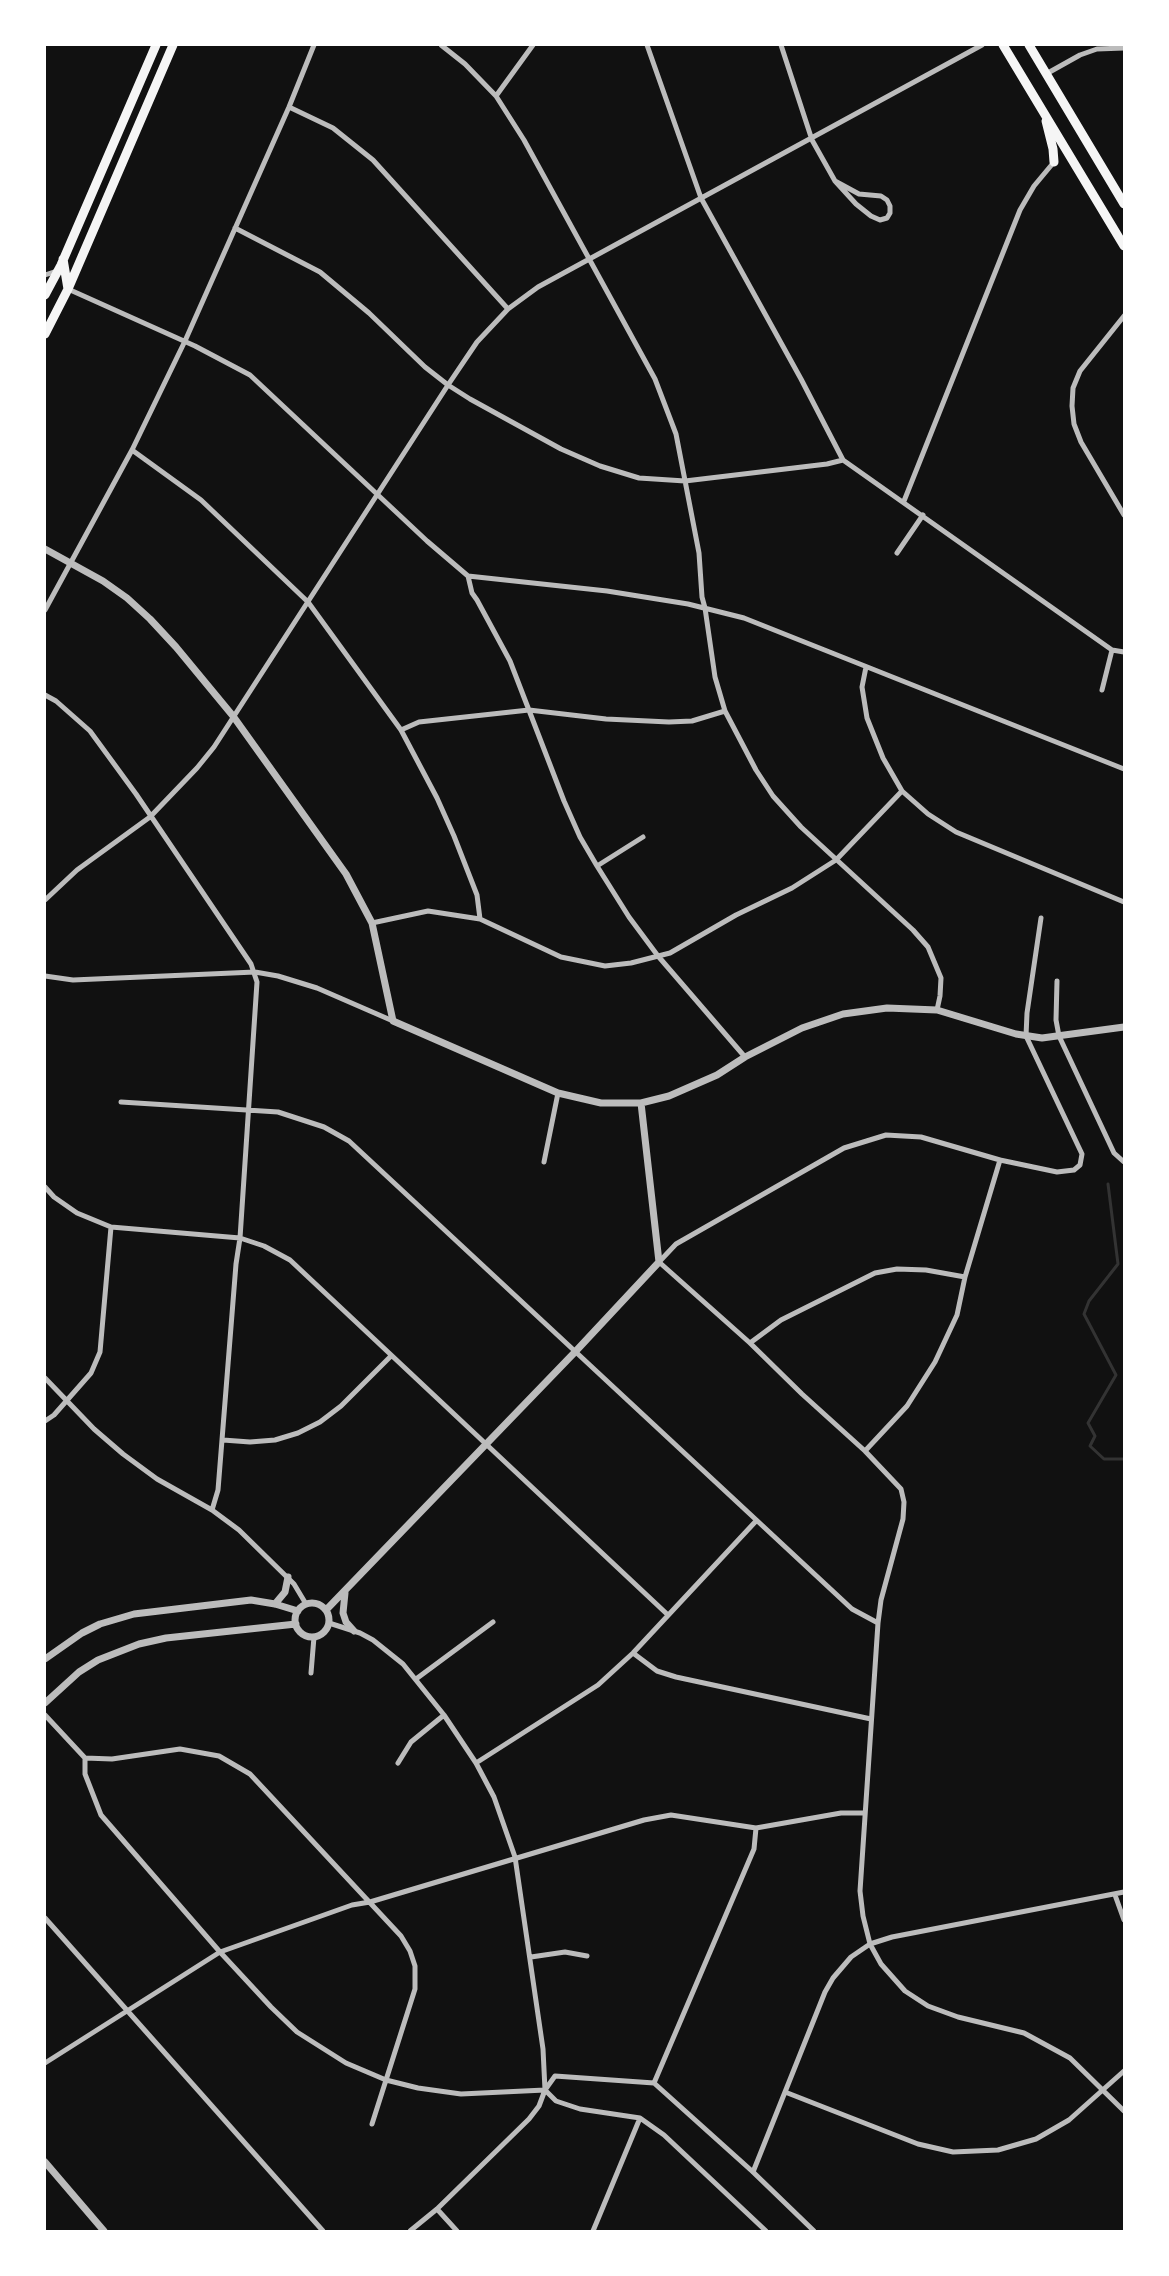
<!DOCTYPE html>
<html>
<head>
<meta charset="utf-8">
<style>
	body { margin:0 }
	#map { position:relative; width:1169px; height:2276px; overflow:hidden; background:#111; font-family:"Exo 2",sans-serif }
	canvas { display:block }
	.frame { position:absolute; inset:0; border:46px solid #fff; pointer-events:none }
</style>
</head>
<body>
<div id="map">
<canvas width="1169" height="2276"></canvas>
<div class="frame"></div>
</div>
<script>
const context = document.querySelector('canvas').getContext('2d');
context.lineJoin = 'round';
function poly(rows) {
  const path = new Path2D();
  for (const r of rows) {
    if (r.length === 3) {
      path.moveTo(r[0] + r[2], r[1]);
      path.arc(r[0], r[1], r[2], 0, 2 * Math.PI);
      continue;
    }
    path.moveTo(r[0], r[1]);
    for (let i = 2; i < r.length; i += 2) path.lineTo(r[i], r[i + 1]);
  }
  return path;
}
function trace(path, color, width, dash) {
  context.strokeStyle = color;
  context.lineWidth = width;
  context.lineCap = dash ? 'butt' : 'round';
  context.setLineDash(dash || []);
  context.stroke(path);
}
trace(poly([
	[1108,1184,1118,1264,1089,1301,1084,1314,1116,1375,1088,1423,1095,1436,1090,1446,1104,1459,1124,1459]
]), '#333', 3);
trace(poly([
	[441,45,465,64,496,96,524,140,655,379,676,434,699,553,702,597,705,608,715,677,725,711,756,770,773,796,801,827,913,930,928,947,941,978,940,996,937,1010],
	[647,45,701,198,801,379,843,460,1112,650,1124,652],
	[781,45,812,140,835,181,856,204,871,216,880,220,887,218,890,213,890,206,887,200,881,196,859,194,835,181],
	[1046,74,1080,55,1097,49,1124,48],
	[496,96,533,45],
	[289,107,333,128,373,160,508,309],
	[235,228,320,272,369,313,425,367,448,385,470,399,561,449,600,466,639,478,685,481,827,464,843,460],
	[45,275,57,271],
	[68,289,195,346,250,375,427,541,468,576,607,591,688,604,744,618,1124,769],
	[1124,316,1080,371,1073,388,1072,406,1074,424,1081,442,1124,515],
	[132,450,201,500,308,602,401,730,437,798,454,836,477,895,480,919],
	[904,501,1020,210,1034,186,1054,162],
	[897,553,923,515],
	[468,576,472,593,477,600,510,661,564,801,580,837,597,866,629,917,658,956,745,1057],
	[45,610,132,450,185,341,289,107,314,45],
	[866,667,862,687,867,718,883,758,902,791,928,814,956,832,1124,902],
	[1102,690,1112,650],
	[45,695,56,701,90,731,136,794,251,964,257,982,240,1238,236,1264,218,1490,212,1510],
	[401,730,419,722,529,710,606,719,669,722,692,721,725,711],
	[597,866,643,837],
	[45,900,77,870,150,817,197,768,214,747,448,385,477,342,508,309,538,287,982,45],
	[1041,918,1027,1013,1026,1036,1082,1154,1080,1165,1074,1170,1057,1172,1000,1160,921,1137,886,1135,844,1148,676,1244,659,1262,750,1343,802,1394,865,1451,901,1489,904,1502,903,1519,881,1600,878,1623,860,1891,863,1916,870,1944,881,1964,905,1991,928,2006,958,2017,1024,2033,1070,2058,1124,2111],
	[372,923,428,911,480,919,561,957,605,966,631,963,670,953,736,915,792,888,836,860,902,791],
	[45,976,73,980,255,972,278,976,317,988,393,1021],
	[1057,981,1056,1020,1059,1036,1114,1153,1124,1162],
	[121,1102,278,1112,324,1127,349,1141,852,1609,878,1623],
	[544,1162,558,1093],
	[45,1187,54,1197,77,1213,111,1227,240,1238,264,1246,290,1260,668,1615],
	[750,1343,781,1320,875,1273,897,1269,926,1270,965,1277],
	[45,1378,94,1429,123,1454,157,1479,212,1510,239,1530,294,1584,306,1604],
	[45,1421,54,1415,91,1373,100,1352,111,1227],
	[223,1440,250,1442,275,1440,298,1433,320,1422,341,1406,391,1356],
	[865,1451,907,1406,935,1362,957,1315,965,1277,1000,1160],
	[329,1623,360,1633,373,1640,403,1664,444,1715,476,1763,494,1797,515,1857,543,2049,545,2090,556,2101,580,2109,640,2118,664,2135,766,2231],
	[633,1653,657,1671,676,1677,871,1719],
	[311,1673,314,1637],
	[416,1679,493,1622],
	[45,1715,85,1758,85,1774,101,1815,220,1952,271,2007,297,2032,346,2063,386,2080,418,2088,461,2094,545,2090],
	[85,1758,112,1759,180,1749,219,1756,250,1774,401,1936,410,1951,415,1966,415,1989,372,2124],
	[398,1763,411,1742,444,1715],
	[476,1763,598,1685,633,1653,756,1521],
	[1115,1895,1124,1920],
	[45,1918,323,2231],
	[531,1957,565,1952,587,1956],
	[45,2063,220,1952,352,1905,370,1902,644,1820,671,1815,756,1828,841,1813,865,1813],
	[654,2083,754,1849,756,1828],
	[785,2092,918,2144,953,2152,998,2150,1036,2139,1069,2120,1124,2071],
	[753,2172,825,1992,833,1978,851,1957,870,1944,892,1937,1124,1892],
	[437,2209,457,2231],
	[410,2231,437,2209,529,2119,539,2106,545,2090,555,2076,654,2083,753,2172,814,2231],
	[593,2231,640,2118]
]), '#bcbcbc', 5);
trace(poly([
	[45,549,103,581,127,598,150,619,176,647,233,716,346,874,372,923,393,1021,558,1093,601,1103,641,1103,669,1096,717,1075,745,1057,802,1028,843,1014,887,1008,937,1010,1016,1034,1042,1038,1124,1027],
	[345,1593,343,1613,346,1622,354,1631],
	[312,1620,17],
	[275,1604,285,1592,288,1577],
	[326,1610,575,1352,659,1262,641,1103],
	[45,1659,82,1633,100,1624,134,1614,251,1600,275,1604,298,1611],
	[45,1703,79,1672,98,1660,139,1644,166,1638,296,1624],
	[45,2162,104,2231]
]), '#bcbcbc', 7);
trace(poly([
	[1003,45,1124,246],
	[1029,45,1124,204],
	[1046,121,1053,149,1054,162],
	[63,259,68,289],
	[45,295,61,265,156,45],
	[45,334,68,289,173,45]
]), '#f5f5f5', 9);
</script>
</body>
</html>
